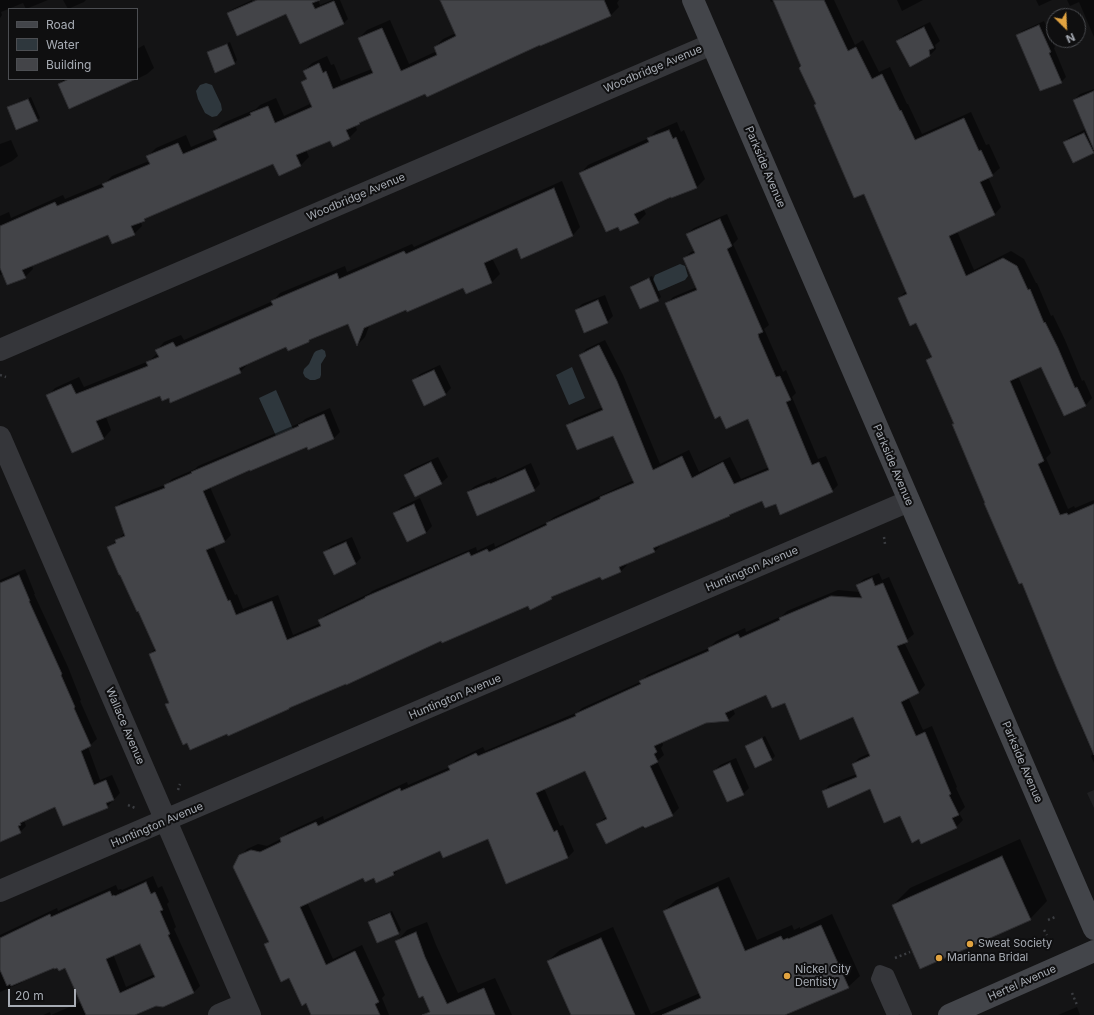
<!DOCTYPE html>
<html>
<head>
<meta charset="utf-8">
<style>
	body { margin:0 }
	#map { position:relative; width:1094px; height:1015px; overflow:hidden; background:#141415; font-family:Inter,sans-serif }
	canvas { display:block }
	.legend { position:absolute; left:8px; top:8px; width:130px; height:72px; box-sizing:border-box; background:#0f0f10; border:1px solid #4c4e52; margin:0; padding:5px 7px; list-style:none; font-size:12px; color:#a7acb4 }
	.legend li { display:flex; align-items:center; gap:8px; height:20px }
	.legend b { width:20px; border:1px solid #4c4e52 }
	.north { position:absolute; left:1046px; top:8px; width:40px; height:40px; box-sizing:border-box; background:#0f0f10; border:1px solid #4c4e52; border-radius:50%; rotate:156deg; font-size:11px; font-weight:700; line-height:16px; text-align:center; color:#a7acb4 }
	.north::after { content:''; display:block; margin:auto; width:14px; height:18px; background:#e1a340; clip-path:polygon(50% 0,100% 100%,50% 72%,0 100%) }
	.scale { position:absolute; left:8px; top:989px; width:68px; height:18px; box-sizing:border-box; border:2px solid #a7acb4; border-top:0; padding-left:5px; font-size:12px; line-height:14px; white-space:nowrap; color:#a7acb4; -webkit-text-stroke:3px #0f0f10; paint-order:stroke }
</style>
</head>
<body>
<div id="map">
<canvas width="1094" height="1015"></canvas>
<ul class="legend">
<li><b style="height:5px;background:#43454a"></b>Road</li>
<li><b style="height:11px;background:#2e373d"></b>Water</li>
<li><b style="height:11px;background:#434448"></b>Building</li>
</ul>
<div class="north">N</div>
<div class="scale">20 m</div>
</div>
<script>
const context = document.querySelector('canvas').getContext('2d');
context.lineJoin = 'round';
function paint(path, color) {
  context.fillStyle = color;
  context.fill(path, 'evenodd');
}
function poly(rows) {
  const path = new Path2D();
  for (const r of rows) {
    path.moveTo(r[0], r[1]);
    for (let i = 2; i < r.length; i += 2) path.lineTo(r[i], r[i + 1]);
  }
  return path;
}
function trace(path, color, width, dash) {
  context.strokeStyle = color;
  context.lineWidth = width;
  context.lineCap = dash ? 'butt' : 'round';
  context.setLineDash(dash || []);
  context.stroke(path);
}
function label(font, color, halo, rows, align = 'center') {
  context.font = font + ' Inter,sans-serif';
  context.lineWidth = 4;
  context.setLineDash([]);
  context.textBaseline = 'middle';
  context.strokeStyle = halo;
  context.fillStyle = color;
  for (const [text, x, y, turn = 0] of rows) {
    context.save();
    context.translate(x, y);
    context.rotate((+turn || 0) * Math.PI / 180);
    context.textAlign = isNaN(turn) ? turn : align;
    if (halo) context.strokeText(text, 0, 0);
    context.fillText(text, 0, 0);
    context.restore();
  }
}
paint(poly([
	[1094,790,1094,808,1087,793]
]), '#202022');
paint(poly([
	[206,83,212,85,221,104,222,110,217,116,212,117,205,113,198,99,196,91,200,85],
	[680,264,685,266,688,276,685,280,662,290,658,291,653,280,655,275],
	[322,349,325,351,326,356,321,364,321,375,320,378,315,380,310,380,305,377,303,373,304,369,309,364,314,353,316,351],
	[572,367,585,398,569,405,556,375],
	[276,390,293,429,276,436,259,398]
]), '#2e373d');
paint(poly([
	[0,0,48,0,26,9,23,3,1,12,2,15,0,18],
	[63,0,86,0,84,2,68,9],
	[252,0,253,4,262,0,318,0,320,5,332,0,340,0,348,19,344,23,287,13,228,13,233,9],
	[453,0,619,0,617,3,619,7,611,15,540,44,362,120,355,125,357,130,349,138,331,140,306,150,309,157,301,165,274,163,148,216,141,222,142,226,134,234,109,233,32,265,33,269,25,277,3,274,0,275,0,216,9,212,11,218,63,195,65,199,106,182,112,176,149,161,148,156,156,148,186,135,191,147,217,136,214,131,223,123,256,109,260,105,276,98,284,116,312,103,303,82,307,78,304,71,312,63,327,56,331,65,334,64,341,81,372,69,359,38,367,30,390,20,409,64,437,51,435,47,443,39,456,33],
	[770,0,834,0,855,45,863,40,879,72,890,67,907,104,908,104,922,134,971,112,986,145,989,144,1000,168,992,175,988,177,1001,207,994,215,957,231,974,270,1011,251,1024,259,1036,283,1037,283,1051,316,1053,315,1065,340,1082,381,1084,380,1092,398,1085,406,1042,365,1018,376,1051,453,1046,458,1068,509,1074,506,1075,508,1094,500,1094,763,1091,756,1093,754,1079,722,1081,721,1023,581,986,502,954,424,955,423,927,360,932,355,917,322,899,298,906,291,865,192,817,104,774,1,771,2],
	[897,0,923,0,902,11],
	[1036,0,1052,0,1039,6],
	[1067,0,1094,0,1094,37,1079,2,1070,6],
	[1044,21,1055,47,1054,48,1066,77,1061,82,1017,36,1022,31],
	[930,22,940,41,935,45,936,49,930,55,898,41,904,35],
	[230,42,237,60,235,63,208,52,211,50],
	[144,45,154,68,147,74,137,79,137,49],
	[64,79,136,79,70,107,59,84],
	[1094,89,1094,152,1073,162,1064,142,1070,137,1086,129,1074,100,1080,94],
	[31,97,40,118,37,120,8,108,11,105],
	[677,122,681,132,684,130,705,179,697,187,672,197,672,196,643,208,646,214,638,222,581,173,588,165,649,138,656,131],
	[11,140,18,156,12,161,0,167,0,144],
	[562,181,580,227,573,235,517,247,492,258,500,274,492,282,467,293,464,287,370,324,365,337,358,344,349,322,313,337,309,341,286,346,248,364,240,372,169,397,161,395,106,417,111,430,104,438,72,452,48,396,55,388,79,377,84,387,149,361,158,353,157,350,164,342,181,335,184,340,273,301,280,293,345,266,347,272,412,244,414,247],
	[727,214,738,239,733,244,769,325,764,329,765,331,783,372,786,370,796,393,792,397,818,459,826,456,838,485,832,491,776,503,762,500,732,513,729,515,660,544,661,545,655,551,626,563,627,565,621,571,603,579,601,575,555,595,551,598,529,604,441,640,291,706,289,708,227,733,166,705,170,701,150,654,156,648,108,548,125,533,116,507,122,501,167,484,172,479,195,469,198,466,302,422,305,419,330,408,340,432,334,438,309,448,308,446,250,468,210,487,231,535,224,542,213,546,235,595,237,594,243,609,278,595,293,635,321,623,320,620,326,614,370,593,372,591,476,547,477,551,494,543,495,547,548,522,554,517,634,480,613,434,568,426,574,419,603,407,580,356,586,349,605,340,623,375,660,464,689,450,699,472,730,457,741,479,769,467,748,418,667,304,673,297,697,287,684,258,691,252,695,250,687,234,694,228],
	[652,276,661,297,658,300,631,287,634,284],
	[605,295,613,316,607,322,576,310,582,304],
	[440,365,451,388,445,395,414,380,420,374],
	[438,457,448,477,441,483,405,475,411,469],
	[531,463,540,484,534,490,468,492,475,486,496,477,497,479],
	[420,498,432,526,426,533,407,541,395,513,401,507],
	[352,537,361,558,355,564,325,552,331,546],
	[25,569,35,594,34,594,68,667,81,700,80,701,97,739,88,747,100,780,112,775,120,793,107,807,56,806,24,820,26,826,20,832,0,841,0,580],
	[879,573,882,580,889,577,914,634,904,642,925,685,919,692,908,697,923,730,932,726,957,787,956,788,965,807,959,813,963,820,956,827,920,838,900,815,870,788,823,792,829,785,857,774,853,764,859,758,870,753,854,716,786,701,767,694,733,709,735,714,728,720,706,722,662,741,663,745,661,748,664,755,657,761,679,808,672,815,644,824,597,824,607,816,586,769,544,788,560,826,563,825,574,851,568,857,489,838,441,850,400,868,394,874,377,882,374,876,364,877,307,902,333,959,362,945,385,995,382,998,389,1015,312,1015,307,1002,265,945,269,940,240,856,247,849,258,844,267,846,281,839,288,832,323,816,324,820,407,782,408,785,450,767,456,760,483,747,485,751,578,712,582,708,640,682,647,675,709,648,716,641,745,628,746,632,782,616,787,611,838,590,860,592,857,585,864,579],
	[765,736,775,756,772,759,755,766,746,747,749,744],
	[736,758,749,788,743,794,714,771,720,765],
	[1020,839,1047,901,1030,919,893,905,910,888],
	[153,876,158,888,162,886,169,902,167,904,176,927,174,929,200,986,193,993,156,1005,136,1015,43,1015,50,1012,51,1015,81,1002,66,966,58,966,25,979,21,983,0,992,0,935,57,908,58,911,116,885,118,890,121,889,122,890],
	[141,943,155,974,126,987,113,954],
	[729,877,757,940,792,925,794,930,800,927,800,929,832,914,860,976,848,987,789,1013,788,1015,572,1015,548,961,560,950,613,927,651,1014,700,993,664,911,676,900],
	[392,911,401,930,398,933,369,922,372,919],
	[427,922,436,945,458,993,495,978,512,1015,432,1015,423,995,396,942,407,930],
	[1077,1007,1080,1015,1058,1015]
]), '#0007');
const building = poly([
	[257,0,320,0,312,3,315,9,334,1,344,24,300,44,286,14,237,36,227,13,257,0],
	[440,0,604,0,611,16,540,46,540,45,427,97,425,94,359,123,360,124,346,130,350,139,333,147,330,141,296,155,301,166,279,176,273,164,144,219,145,221,131,226,135,235,112,244,108,235,22,270,26,278,7,285,0,268,0,226,55,202,57,206,104,187,102,184,150,164,146,156,178,143,183,154,217,140,213,131,251,115,250,113,268,106,275,123,312,107,301,82,307,79,303,71,319,63,323,73,326,71,333,89,373,73,358,38,382,28,401,71,437,55,434,47,456,36,440,0],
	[773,0,824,0,848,51,856,47,872,79,882,74,900,111,901,110,915,140,964,118,979,151,981,150,993,176,980,182,995,215,949,236,966,276,1003,258,1017,266,1028,290,1030,289,1044,323,1045,322,1058,348,1075,388,1077,387,1086,406,1064,416,1041,367,1010,381,1044,461,1038,464,1060,515,1067,513,1068,515,1094,504,1094,755,1057,669,1022,583,1019,584,984,503,985,503,952,424,954,424,926,360,932,357,916,323,910,326,898,298,907,294,864,194,854,198,814,105,816,104,799,68,801,66,773,0],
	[1039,25,1051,52,1049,53,1062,83,1040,91,1016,35,1039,25],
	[924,27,934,48,929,50,930,56,910,67,896,41,924,27],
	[227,44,235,64,215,73,207,52,227,44],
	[69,79,136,79,69,109,58,84,69,79],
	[1094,91,1094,150,1073,100,1094,91],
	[28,99,38,121,16,130,7,107,28,99],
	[669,130,673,139,676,137,697,188,671,198,671,197,634,214,639,223,620,231,618,227,606,232,579,173,649,142,647,138,669,130],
	[1084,133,1094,153,1073,163,1063,142,1084,133],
	[554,188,573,236,521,259,517,248,484,263,492,283,466,294,463,288,407,312,406,310,364,328,357,346,348,324,309,340,309,342,288,351,286,347,239,368,241,373,170,403,169,398,162,401,160,396,96,421,104,439,72,453,46,395,71,384,76,394,148,366,146,362,159,357,155,350,173,342,176,347,273,305,271,301,337,273,339,279,404,251,406,254,554,188],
	[720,219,732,246,727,249,763,332,758,334,759,338,776,377,780,376,791,400,786,402,812,465,819,462,833,492,780,515,776,504,765,508,762,501,729,515,730,516,653,548,655,552,619,567,621,572,602,580,600,577,551,597,552,599,530,610,528,606,442,643,441,641,346,685,346,684,289,708,289,709,228,736,227,734,190,750,187,743,183,745,165,704,169,703,149,654,156,651,138,611,137,612,120,575,119,575,107,547,116,543,115,540,125,536,115,507,165,488,164,485,192,473,191,472,299,426,298,425,324,414,334,439,308,450,307,447,250,471,250,470,203,491,225,542,206,550,228,601,230,600,236,615,272,601,287,640,321,626,318,620,365,598,365,597,469,552,471,556,487,549,489,552,547,525,546,523,600,499,600,497,634,483,613,436,577,450,566,425,603,410,579,355,599,345,617,381,653,470,682,456,692,478,723,462,734,484,769,470,748,419,726,429,720,416,715,419,665,303,697,290,683,258,695,253,686,234,720,219],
	[649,278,659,301,640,309,630,287,649,278],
	[598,300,608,323,584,333,575,310,598,300],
	[434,370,446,395,424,406,412,380,434,370],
	[431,462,442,484,415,497,404,475,431,462],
	[525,469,535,491,477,516,467,492,490,483,490,484,525,469],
	[414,504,426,533,407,542,393,513,414,504],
	[346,542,356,564,334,575,323,552,346,542],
	[19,575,30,601,29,601,62,674,61,675,75,707,74,708,91,746,81,751,94,785,106,780,114,800,106,803,108,808,63,826,55,807,20,823,21,825,18,826,21,833,0,842,0,583,19,575],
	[872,578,875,586,883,583,908,642,897,646,919,693,901,702,916,736,925,732,951,794,949,795,959,815,952,818,957,828,921,844,919,839,912,843,900,816,884,823,870,789,828,808,822,791,857,777,852,764,870,756,853,717,800,740,785,703,772,708,766,695,725,713,729,721,706,723,654,746,657,752,654,754,658,762,650,766,673,816,645,828,643,826,606,844,596,824,607,819,585,771,536,793,554,832,557,830,568,858,506,884,488,839,443,858,440,851,393,872,394,875,376,883,374,878,365,882,363,878,300,907,326,965,355,951,379,1002,375,1004,380,1015,311,1015,306,1003,302,1006,289,978,281,982,264,944,269,942,233,867,239,855,251,850,260,852,281,842,280,838,316,822,318,826,400,788,401,791,450,770,448,766,476,753,478,756,576,716,575,714,641,684,639,681,709,651,708,648,738,634,740,638,780,620,779,618,831,596,862,598,856,585,872,578],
	[762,738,772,760,755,768,745,746,762,738],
	[730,763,744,795,727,802,713,771,730,763],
	[1002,856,1031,920,920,969,892,905,1002,856],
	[146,882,151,894,155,892,163,910,160,911,170,934,168,935,194,993,163,1007,156,1006,135,1015,86,1015,65,968,59,971,57,968,54,969,54,968,11,986,10,984,7,986,0,970,0,938,50,914,51,917,110,891,112,896,114,895,115,896,146,882],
	[140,944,155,977,120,993,106,959,140,944],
	[718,887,745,951,781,936,783,940,788,938,788,939,821,925,849,988,785,1015,662,1015,701,998,663,911,718,887],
	[390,913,399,934,377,943,368,922,390,913],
	[416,932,425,957,447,1004,484,988,495,1015,422,1015,430,1012,423,996,419,998,395,941,416,932],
	[601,938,635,1015,571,1015,547,961,601,938]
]);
paint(building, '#434448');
trace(building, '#2e2e31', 1);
trace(poly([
	[0,375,6,377],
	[884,537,885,544],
	[178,790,180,784],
	[128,805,135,808],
	[1048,920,1055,917],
	[1044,930,1047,935],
	[895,958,910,952],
	[1072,993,1077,1005]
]), '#3b3d41', 2.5, [2, 3]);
trace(poly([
	[893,1015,877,979,880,971,888,974,906,1015]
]), '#35363a', 12);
trace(poly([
	[0,350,712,44],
	[0,437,250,1015],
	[0,891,909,501],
	[219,1015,245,1004]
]), '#35363a', 22);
trace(poly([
	[693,0,1094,929],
	[949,1015,1094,951]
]), '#43454a', 22);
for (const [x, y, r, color] of [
	[970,944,4,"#e1a340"],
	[939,958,4,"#e1a340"],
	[787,976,4,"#e1a340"]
]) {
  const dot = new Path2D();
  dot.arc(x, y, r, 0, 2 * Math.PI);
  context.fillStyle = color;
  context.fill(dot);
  trace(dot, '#0f0f10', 1.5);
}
label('11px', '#a7acb4', '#0f0f10', [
	["Woodbridge Avenue",653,69,-23],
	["Parkside Avenue",765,167,67],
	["Woodbridge Avenue",356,197,-23],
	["Parkside Avenue",893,465,67],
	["Huntington Avenue",752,569,-23],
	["Huntington Avenue",455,697,-23],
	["Wallace Avenue",125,726,67],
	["Parkside Avenue",1022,762,67],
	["Huntington Avenue",157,825,-23],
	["Hertel Avenue",1022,983,-24]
]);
label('11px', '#a7acb4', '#0f0f10', [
	["Sweat Society",978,944],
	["Marianna Bridal",947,958],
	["Nickel City",795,970],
	["Dentisty",795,983]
], 'left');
</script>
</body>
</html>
